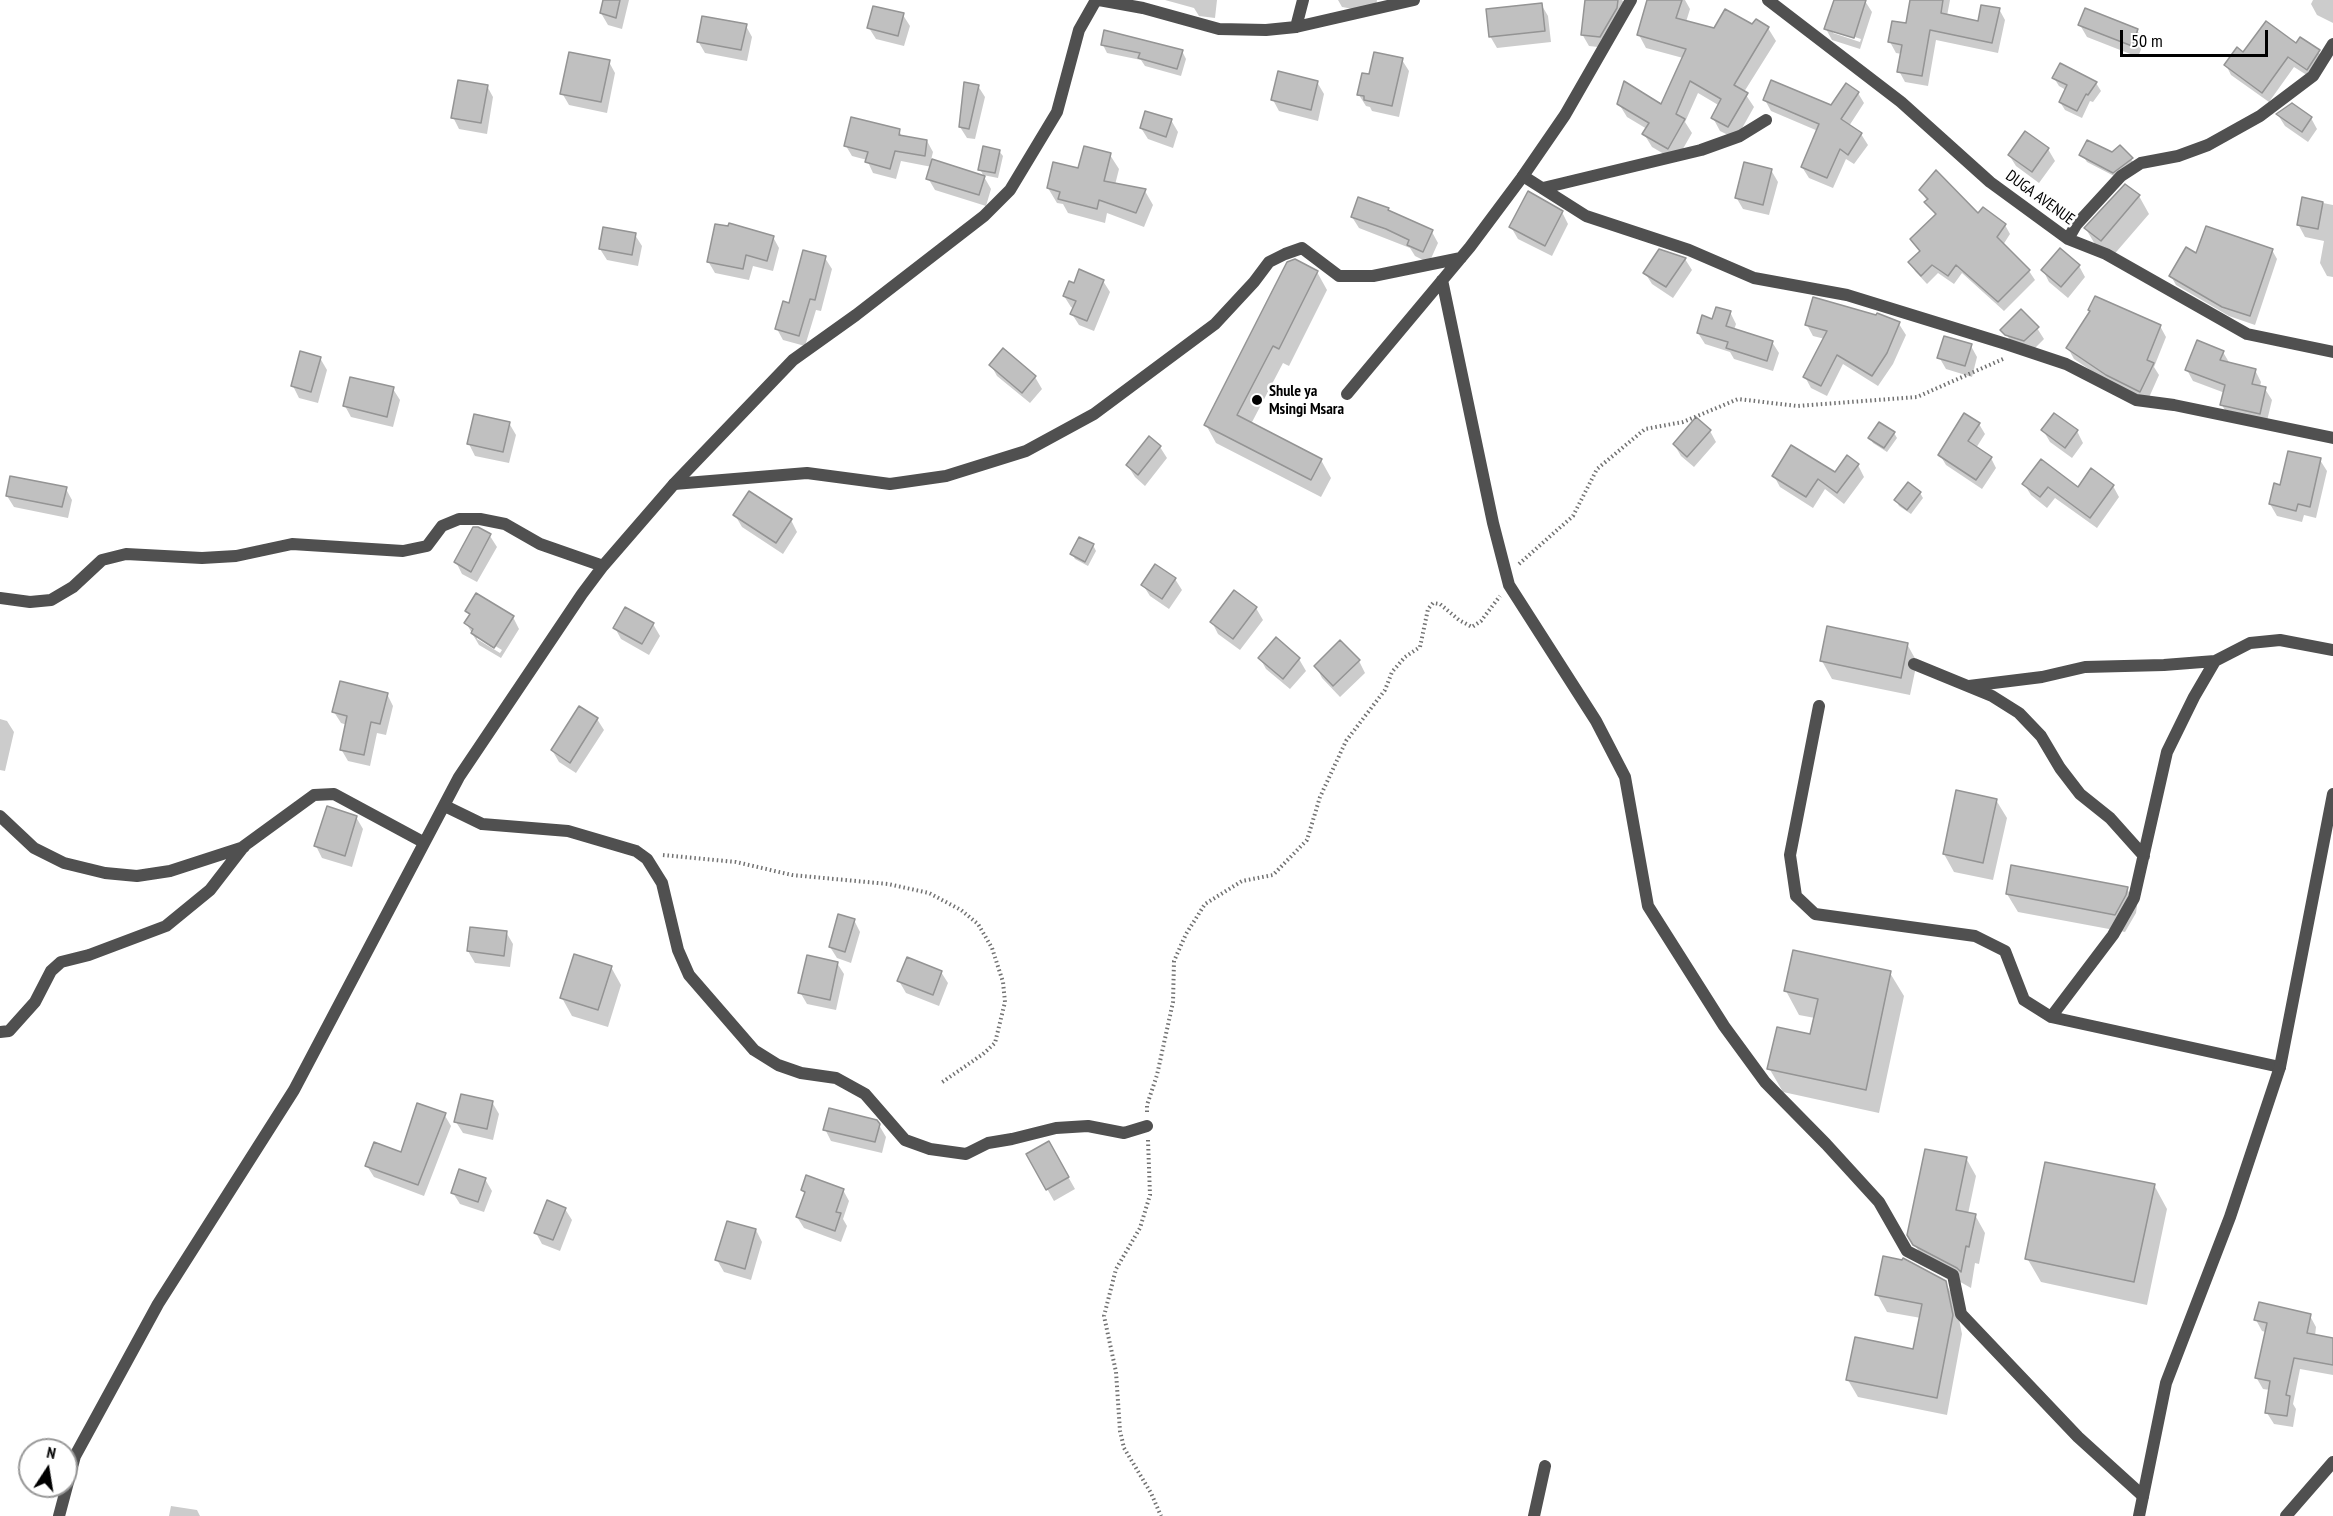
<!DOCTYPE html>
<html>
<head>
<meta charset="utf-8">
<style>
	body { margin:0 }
	#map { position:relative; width:2333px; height:1516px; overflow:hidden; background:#fff; font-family:"PT Sans Narrow",sans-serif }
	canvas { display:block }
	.north { position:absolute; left:18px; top:1438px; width:60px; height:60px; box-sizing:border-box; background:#fff; border:2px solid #999; border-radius:50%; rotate:12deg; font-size:16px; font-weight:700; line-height:24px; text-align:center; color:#000 }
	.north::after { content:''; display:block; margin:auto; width:21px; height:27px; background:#000; clip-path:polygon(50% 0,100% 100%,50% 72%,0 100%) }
	.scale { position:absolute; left:2120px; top:30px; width:148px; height:27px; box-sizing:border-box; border:3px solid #000; border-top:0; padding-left:8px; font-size:18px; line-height:21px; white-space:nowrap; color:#000; -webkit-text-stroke:4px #fff; paint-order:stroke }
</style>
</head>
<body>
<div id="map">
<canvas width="2333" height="1516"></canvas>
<div class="north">N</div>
<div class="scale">50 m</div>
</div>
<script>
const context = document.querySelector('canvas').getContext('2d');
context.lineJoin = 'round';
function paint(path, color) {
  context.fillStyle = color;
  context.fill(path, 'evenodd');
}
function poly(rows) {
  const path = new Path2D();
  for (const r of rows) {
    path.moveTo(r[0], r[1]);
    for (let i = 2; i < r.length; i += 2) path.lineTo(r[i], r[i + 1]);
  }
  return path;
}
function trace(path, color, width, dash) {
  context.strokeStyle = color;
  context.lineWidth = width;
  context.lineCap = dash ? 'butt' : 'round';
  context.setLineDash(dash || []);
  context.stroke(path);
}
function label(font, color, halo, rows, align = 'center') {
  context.font = font + ' "PT Sans Narrow",sans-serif';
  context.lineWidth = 5;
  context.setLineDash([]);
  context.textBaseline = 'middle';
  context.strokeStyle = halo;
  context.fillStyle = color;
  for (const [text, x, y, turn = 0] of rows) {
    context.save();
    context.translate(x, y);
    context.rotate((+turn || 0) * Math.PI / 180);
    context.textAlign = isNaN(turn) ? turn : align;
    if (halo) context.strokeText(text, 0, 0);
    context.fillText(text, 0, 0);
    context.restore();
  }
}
paint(poly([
	[605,0,629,0,622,29,608,25,601,13],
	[1165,0,1217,0,1215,18,1199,16,1194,8],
	[1338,0,1377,0,1375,13,1342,7],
	[1587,0,1622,0,1625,4,1607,48,1589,46,1582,34],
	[1648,0,1685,0,1690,9,1686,22,1715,30,1753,26,1768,28,1776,41,1744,92,1754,107,1736,139,1720,131,1713,118,1720,106,1698,93,1685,122,1692,133,1676,161,1652,147,1644,134,1647,129,1627,117,1619,104,1661,107,1683,58,1646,48,1639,35],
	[1835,0,1865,1,1872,12,1860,49,1832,40,1826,29],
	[1833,30,1861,39,1860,42,1833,33],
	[1911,0,1950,0,1947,16,1980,23,1999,9,2005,20,1998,53,1936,40,1928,86,1905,82,1899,71,1902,54,1896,53,1890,42,1907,25],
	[2313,0,2333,0,2333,23,2317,15,2311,4],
	[1541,4,1548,16,1551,42,1497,48,1490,36],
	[903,15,910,26,904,46,876,39,869,28],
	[2080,25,2137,30,2144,42,2138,57,2087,37],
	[746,26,752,37,747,61,705,53,698,41],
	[1103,45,1182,51,1186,59,1181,76,1145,66,1141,60,1107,53],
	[2297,45,2318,51,2324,61,2313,79,2294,67,2269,102,2231,75,2226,65,2243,54],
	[1402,60,1409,71,1399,117,1372,111,1370,107,1366,106,1359,95],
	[609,62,615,73,607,113,569,105,562,93],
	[2054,78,2096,83,2101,91,2093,102,2090,101,2082,118,2065,110,2060,102,2066,90,2059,86],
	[1317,82,1324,94,1318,121,1279,111,1273,100],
	[487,86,493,97,487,134,459,129,453,117],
	[978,86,985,97,975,139,967,138,960,127],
	[1858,93,1864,103,1849,126,1861,134,1868,145,1854,164,1846,159,1833,188,1809,178,1802,167,1818,131,1771,111,1765,100,1832,107],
	[2278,115,2311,118,2317,129,2308,142,2285,126],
	[1171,120,1178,132,1173,148,1148,139,1141,128],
	[899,131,903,138,927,141,933,152,931,160,984,177,980,169,999,151,1003,156,998,178,983,175,991,189,986,206,935,190,928,178,932,167,901,161,896,179,873,173,867,160,852,156,846,146],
	[2120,147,2135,164,2116,177,2087,162,2083,156,2112,154],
	[2048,149,2055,161,2039,183,2016,166,2009,155],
	[1110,155,1119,169,1115,185,1145,191,1153,205,1144,227,1107,213,1105,223,1068,213,1063,204,1057,203,1048,188],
	[1771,170,1778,182,1769,215,1743,209,1736,197],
	[2125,186,2139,196,2149,214,2111,258,2096,246,2086,229],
	[1921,191,2005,225,2010,234,2003,245,2029,271,2035,280,2004,311,1962,273,1954,284,1938,273,1927,284,1915,271,1910,262,1920,252,1911,239,1936,216],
	[2303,199,2333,205,2333,277,2327,276,2320,263,2324,241,2305,237,2298,224],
	[1388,209,1390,213,1432,232,1438,243,1429,263,1415,256,1410,248,1359,228,1352,217],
	[1562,212,1568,224,1552,256,1518,239,1511,227],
	[635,235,642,246,638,266,607,260,600,249],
	[773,237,779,248,773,271,753,266,749,280,715,273,708,261],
	[2272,250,2277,259,2255,325,2229,316,2176,285,2171,276,2197,255],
	[825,258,832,269,821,311,816,310,805,346,783,340,777,329,790,305],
	[1685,259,1692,270,1673,298,1652,284,1645,273],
	[2079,266,2085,277,2068,298,2049,282,2043,270],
	[1317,272,1327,290,1289,366,1283,363,1251,424,1321,460,1331,478,1321,497,1216,443,1206,425],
	[1103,281,1110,292,1094,331,1079,325,1072,314,1074,309,1071,307,1064,296,1074,285],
	[1730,312,1736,324,1734,330,1772,342,1779,353,1773,371,1734,359,1730,352,1705,344,1698,333,1713,321],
	[1899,324,1906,335,1893,364,1878,386,1843,364,1827,396,1811,388,1805,377,1825,339,1813,336,1807,325],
	[2160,326,2166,337,2154,367,2159,375,2147,402,2114,386,2074,359,2068,348],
	[2037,328,2044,339,2031,352,2013,346,2007,335],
	[1971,346,1977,357,1972,377,1946,369,1939,357],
	[1003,350,1035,377,1042,389,1030,403,997,376,991,365],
	[2223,352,2230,364,2255,370,2261,382,2260,387,2265,389,2272,400,2266,425,2229,417,2222,405,2225,393,2193,381,2187,370],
	[320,358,327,370,318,403,299,398,293,386],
	[393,389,400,400,393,427,351,417,345,406],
	[509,423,516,435,509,463,475,456,469,444],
	[1979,424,1985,434,1976,448,1991,458,1996,468,1982,489,1946,465,1940,455],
	[2043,430,2077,431,2083,443,2072,458,2050,442],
	[1710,431,1716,442,1694,467,1681,456,1674,444],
	[1894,433,1897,438,1887,452,1873,443,1870,438],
	[1160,447,1167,458,1145,486,1135,477,1128,466],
	[2320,460,2327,471,2316,518,2304,515,2302,522,2277,516,2270,504,2281,486],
	[1858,465,1864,477,1844,504,1825,489,1813,508,1780,487,1774,476,1835,474],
	[2024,484,2078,489,2113,486,2119,497,2097,528,2055,498,2047,508,2031,495],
	[66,489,72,500,68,518,14,507,7,496],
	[1920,493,1923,498,1911,514,1899,506,1896,500],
	[735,515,791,520,797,532,783,554,742,527],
	[490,536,497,547,477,582,462,574,456,562],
	[1080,539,1093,545,1096,551,1088,566,1075,559,1072,554],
	[1175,579,1182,590,1169,609,1150,596,1143,585],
	[1256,608,1263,620,1240,650,1218,634,1212,622],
	[467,611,513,617,519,629,501,658,479,645,466,623,470,616],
	[477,635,502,650,500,653,477,639],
	[653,624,660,636,649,655,621,639,615,628],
	[1276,639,1299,659,1306,671,1290,689,1266,669,1260,658],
	[1907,644,1917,662,1910,695,1832,679,1822,661],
	[1359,661,1365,673,1340,697,1322,678,1316,666],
	[387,694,393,706,386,735,377,733,370,766,348,761,341,749,347,725,341,723,334,712],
	[0,719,7,721,14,732,5,771,0,770],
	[597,719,604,730,576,773,559,762,552,750],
	[1996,800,2007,818,1993,880,1954,872,1944,854],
	[356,817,363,829,352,867,322,858,316,846],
	[2127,889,2137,906,2136,913,2125,932,2018,912,2007,894],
	[854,920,860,932,851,963,837,958,830,947],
	[506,932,513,944,510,967,475,963,468,951],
	[837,963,844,974,836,1010,807,1004,800,992],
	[611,967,621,985,608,1027,572,1016,562,998],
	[941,972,948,983,939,1006,906,993,899,981],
	[1890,973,1904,996,1879,1113,1783,1092,1769,1068,1811,1036,1815,1018,1799,1015,1786,991],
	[492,1102,499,1114,493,1140,463,1133,456,1122],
	[444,1114,451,1126,424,1196,374,1177,367,1166,402,1154],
	[879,1125,886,1137,882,1153,831,1141,825,1129],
	[1049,1143,1075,1189,1054,1201,1028,1155],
	[1966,1158,1976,1176,1968,1214,1975,1215,1985,1233,1979,1264,1975,1263,1971,1288,1925,1262,1909,1235],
	[485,1179,492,1191,484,1212,460,1204,453,1193],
	[2154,1185,2167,1209,2147,1305,2041,1282,2027,1258],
	[803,1190,843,1190,849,1201,843,1219,847,1226,841,1242,804,1228,797,1217,805,1195],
	[565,1209,572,1220,560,1251,542,1244,536,1233],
	[756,1230,762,1242,751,1280,724,1272,717,1260],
	[1945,1282,1955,1300,1962,1334,1947,1415,1858,1397,1848,1380,1914,1351,1921,1318,1887,1312,1877,1294],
	[2310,1316,2316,1327,2315,1336,2333,1339,2333,1375,2300,1369,2293,1404,2296,1409,2293,1427,2274,1424,2267,1413,2270,1390,2263,1389,2256,1377,2266,1332,2262,1331,2256,1320],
	[171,1506,197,1510,200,1516,169,1516]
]), '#0003');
const building = poly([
	[603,0,620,0,616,18,600,13,603,0],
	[1585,0,1618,0,1617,8,1600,37,1581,35,1585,0],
	[1647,0,1682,0,1676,18,1714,28,1725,9,1752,24,1756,19,1769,27,1734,85,1748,93,1728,127,1711,118,1721,99,1690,81,1676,114,1685,119,1668,149,1642,134,1649,123,1617,104,1624,81,1661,104,1686,49,1637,35,1647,0],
	[1834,0,1866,0,1854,38,1824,29,1834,0],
	[1910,0,1943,0,1941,13,1978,21,1981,5,2000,8,1992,43,1930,30,1922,76,1897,72,1902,45,1888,42,1892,21,1906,23,1910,0],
	[1542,3,1545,31,1489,37,1486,9,1542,3],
	[873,6,904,13,898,36,867,28,873,6],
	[2085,8,2138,29,2132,46,2078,25,2085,8],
	[702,16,747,24,741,50,697,42,702,16],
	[2266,21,2296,43,2300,37,2320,50,2307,70,2288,57,2262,93,2224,65,2237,47,2243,52,2266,21],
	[1104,30,1183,50,1177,69,1138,58,1140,53,1101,45,1104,30],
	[569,52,610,60,601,102,560,94,569,52],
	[1374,52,1403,58,1392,106,1364,100,1364,96,1357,95,1362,73,1369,74,1374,52],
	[2060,63,2097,82,2088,95,2086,94,2077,111,2059,102,2067,85,2052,78,2060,63],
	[1278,71,1318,81,1311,110,1271,100,1278,71],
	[458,80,488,85,481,123,451,118,458,80],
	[1771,80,1831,105,1846,83,1859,92,1841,119,1862,133,1848,155,1840,149,1827,178,1801,167,1819,124,1763,100,1771,80],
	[964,82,979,85,969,129,959,127,964,82],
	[2292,103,2312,117,2302,132,2276,114,2292,103],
	[1145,111,1172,119,1166,137,1140,128,1145,111],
	[851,117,900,129,899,135,927,140,925,156,895,151,890,169,865,162,868,152,844,146,851,117],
	[2025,131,2049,148,2032,172,2008,155,2025,131],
	[2087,140,2112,152,2120,145,2133,158,2113,173,2079,155,2087,140],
	[983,146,1000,150,995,173,978,170,983,146],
	[1084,146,1111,153,1104,181,1146,189,1136,213,1099,200,1097,209,1058,199,1060,192,1047,188,1053,162,1078,168,1084,146],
	[932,159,985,176,979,195,926,179,932,159],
	[1744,162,1772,169,1763,205,1735,198,1744,162],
	[1936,170,1978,213,1983,207,2006,224,1997,237,2030,270,1998,302,1956,265,1948,276,1932,265,1921,276,1908,262,1920,251,1910,239,1936,214,1924,202,1928,199,1919,190,1936,170],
	[2125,184,2140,195,2101,241,2084,228,2125,184],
	[1528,191,1563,211,1545,246,1509,227,1528,191],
	[1358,197,1389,208,1388,210,1433,230,1423,252,1407,245,1409,240,1386,229,1351,217,1358,197],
	[2302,197,2323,202,2318,229,2297,225,2302,197],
	[729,223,774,236,767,261,746,255,743,269,707,262,715,224,728,226,729,223],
	[2206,226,2273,249,2250,316,2222,307,2169,276,2186,247,2196,253,2206,226],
	[603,227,636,233,632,255,599,249,603,227],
	[2060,248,2080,265,2061,287,2041,270,2060,248],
	[1659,249,1686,258,1666,287,1643,273,1659,249],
	[803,250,826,256,815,300,810,299,799,336,775,329,783,301,789,303,803,250],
	[1295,259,1318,271,1279,349,1273,346,1237,415,1322,459,1311,480,1204,425,1287,262,1295,259],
	[1079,269,1104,280,1087,321,1070,314,1076,301,1063,296,1069,281,1074,283,1079,269],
	[2095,296,2161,325,2147,360,2154,363,2140,392,2106,375,2066,348,2090,311,2088,310,2095,296],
	[1813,297,1876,315,1877,313,1900,322,1887,353,1872,376,1837,355,1821,386,1803,377,1827,331,1805,325,1813,297],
	[1716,307,1731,311,1726,326,1773,341,1767,361,1726,348,1728,342,1697,333,1702,315,1712,319,1716,307],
	[2021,309,2039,327,2024,341,2005,335,2000,330,2021,309],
	[1944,336,1972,344,1965,366,1937,358,1944,336],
	[2197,340,2224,351,2220,360,2256,369,2252,384,2266,387,2260,414,2220,405,2225,385,2185,370,2197,340],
	[1003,348,1036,376,1022,393,989,365,1003,348],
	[300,351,321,357,311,392,291,386,300,351],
	[350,377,394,387,387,417,343,406,350,377],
	[1964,413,1980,423,1968,441,1992,457,1976,480,1938,455,1964,413],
	[2054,413,2078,430,2065,448,2041,430,2054,413],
	[474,414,510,422,503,452,467,444,474,414],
	[1696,417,1711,430,1687,457,1673,444,1696,417],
	[1879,422,1895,432,1884,448,1868,438,1879,422],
	[1149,436,1161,446,1138,475,1126,465,1149,436],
	[1791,445,1835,472,1847,455,1859,464,1837,493,1818,479,1806,497,1772,476,1791,445],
	[2288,451,2321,458,2310,507,2298,504,2296,511,2269,504,2274,483,2280,485,2288,451],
	[2041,459,2078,487,2091,468,2114,485,2090,518,2048,487,2040,497,2022,484,2041,459],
	[10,476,67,487,62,507,6,496,10,476],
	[1908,482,1921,492,1907,510,1894,500,1908,482],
	[749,491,792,519,776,543,733,515,749,491],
	[473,527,478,527,491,534,471,572,454,562,473,527],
	[1079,537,1094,544,1085,562,1070,554,1079,537],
	[1155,564,1176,578,1162,599,1141,585,1155,564],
	[1234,590,1257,607,1233,639,1210,622,1234,590],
	[476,593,514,616,494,648,471,633,473,629,464,623,470,614,465,611,476,593],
	[625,607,654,623,642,644,613,628,625,607],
	[1827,626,1908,643,1901,678,1820,661,1827,626],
	[1276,637,1300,658,1283,679,1258,658,1276,637],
	[1340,640,1360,660,1333,686,1314,666,1340,640],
	[340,681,388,693,380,724,371,722,364,755,340,750,347,716,332,712,340,681],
	[579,706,598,718,570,763,551,750,579,706],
	[1956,790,1997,799,1983,863,1943,854,1956,790],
	[327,806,357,816,345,856,314,846,327,806],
	[2011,865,2128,887,2126,895,2115,915,2006,894,2011,865],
	[838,914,855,919,845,952,829,947,838,914],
	[470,927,507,931,504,956,467,951,470,927],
	[1793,950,1891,971,1866,1090,1767,1069,1777,1027,1810,1034,1818,999,1784,991,1793,950],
	[574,954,612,966,598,1010,560,998,574,954],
	[807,955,838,962,830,1000,798,993,807,955],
	[907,957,942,971,933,995,897,981,907,957],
	[461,1094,493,1101,487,1129,454,1122,461,1094],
	[417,1103,446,1113,418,1185,365,1166,374,1142,401,1152,417,1103],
	[829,1108,877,1120,880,1124,875,1142,823,1130,829,1108],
	[1049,1141,1069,1177,1046,1190,1026,1154,1049,1141],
	[1925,1149,1967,1157,1956,1210,1976,1214,1969,1247,1966,1246,1961,1272,1957,1268,1913,1245,1907,1235,1925,1149],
	[2045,1162,2155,1184,2134,1282,2025,1259,2045,1162],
	[459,1169,486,1178,478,1202,451,1193,459,1169],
	[806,1175,844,1189,836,1212,841,1213,835,1231,796,1217,805,1192,801,1190,806,1175],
	[547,1200,566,1208,553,1240,534,1233,547,1200],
	[727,1221,756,1229,745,1269,715,1260,727,1221],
	[1883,1256,1902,1260,1903,1258,1946,1281,1953,1315,1937,1398,1846,1380,1855,1337,1913,1349,1922,1304,1875,1295,1883,1256],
	[2259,1302,2311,1314,2307,1333,2333,1338,2333,1365,2294,1358,2286,1395,2290,1396,2287,1416,2265,1413,2270,1381,2255,1378,2267,1323,2254,1320,2259,1302]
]);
paint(building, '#c0c0c0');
trace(building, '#949494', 1.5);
trace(poly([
	[1519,564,1573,516,1597,469,1645,429,1683,422,1738,399,1797,406,1917,397,2003,359],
	[663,855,736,862,792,875,888,884,929,893,961,910,978,924,992,948,1003,982,1005,1002,995,1043,983,1054,941,1083],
	[1147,1112,1147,1105,1157,1075,1173,1002,1174,961,1186,934,1205,904,1242,881,1273,875,1307,840,1320,797,1346,741,1385,690,1392,672,1405,657,1420,647,1428,609,1433,603,1440,604,1459,620,1472,627,1481,621,1500,596],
	[1148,1140,1150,1195,1140,1228,1116,1269,1104,1316,1116,1372,1120,1431,1124,1448,1151,1493,1161,1516]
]), '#727272', 4, [1.5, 3]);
trace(poly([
	[1442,280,1493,523,1509,585,1596,721,1625,777,1648,906,1724,1026,1765,1082,1826,1144,1879,1202,1907,1251,1953,1275,1961,1314,2078,1437,2143,1496],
	[1347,394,1470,247,1523,176,1565,115,1631,0],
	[674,484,807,473,890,484,946,476,1026,451,1094,414,1215,324,1254,282,1269,262,1285,254,1302,248,1339,276,1373,276,1461,258],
	[1914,664,1992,696,2019,713,2041,736,2060,768,2080,794,2110,818,2144,856],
	[1969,686,2042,677,2085,667,2164,665,2215,661],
	[1819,706,1790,855,1796,896,1815,914,1975,936,2005,951,2024,1000,2051,1017,2280,1067],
	[2051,1017,2113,935,2134,898,2167,752,2194,697,2215,661,2250,643,2280,640,2333,650]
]), '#505050', 12);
trace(poly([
	[1099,0,1143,8,1219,29,1266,30,1296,27,1414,0],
	[1768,0,1901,102,1990,182,2068,239,2106,254,2247,334,2333,352],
	[1296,27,1303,0],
	[1523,176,1586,216,1689,250,1754,278,1847,295,2006,344,2066,364,2136,400,2174,405,2333,438],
	[1543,188,1701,150,1740,136,1766,120],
	[2068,239,2076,225,2121,176,2141,163,2178,156,2208,145,2260,116,2313,76,2333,44],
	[0,598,30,602,51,600,73,587,102,560,126,554,202,558,236,556,292,544,403,551,427,546,442,526,459,519,480,519,505,524,540,544,603,566],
	[445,806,482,824,568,831,636,851,647,859,662,883,678,950,689,975,754,1050,778,1065,801,1073,836,1078,865,1094,905,1140,930,1149,966,1154,988,1143,1012,1139,1056,1128,1088,1126,1124,1133,1147,1126],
	[0,816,34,848,64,863,105,873,137,876,170,871,244,847],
	[0,1032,9,1031,35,1002,51,971,61,962,89,955,166,926,210,890,244,846,314,795,334,794,423,842],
	[59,1516,75,1456,158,1304,294,1090,459,777,582,594,603,566,674,484,793,360,856,315,984,216,1010,190,1057,112,1079,30,1096,0],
	[1534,1516,1545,1466],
	[2139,1516,2166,1383,2230,1217,2280,1067,2333,794],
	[2286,1516,2333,1462]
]), '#505050', 12);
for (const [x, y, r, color] of [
	[1257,400,6,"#000"]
]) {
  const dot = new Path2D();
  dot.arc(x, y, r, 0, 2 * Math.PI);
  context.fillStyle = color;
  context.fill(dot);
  trace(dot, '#fff', 2);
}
label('16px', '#000', '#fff', [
	["DUGA AVENUE",2040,198,36]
]);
label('bold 16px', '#000', '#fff', [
	["Shule ya",1269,391],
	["Msingi Msara",1269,409]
], 'left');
</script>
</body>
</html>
